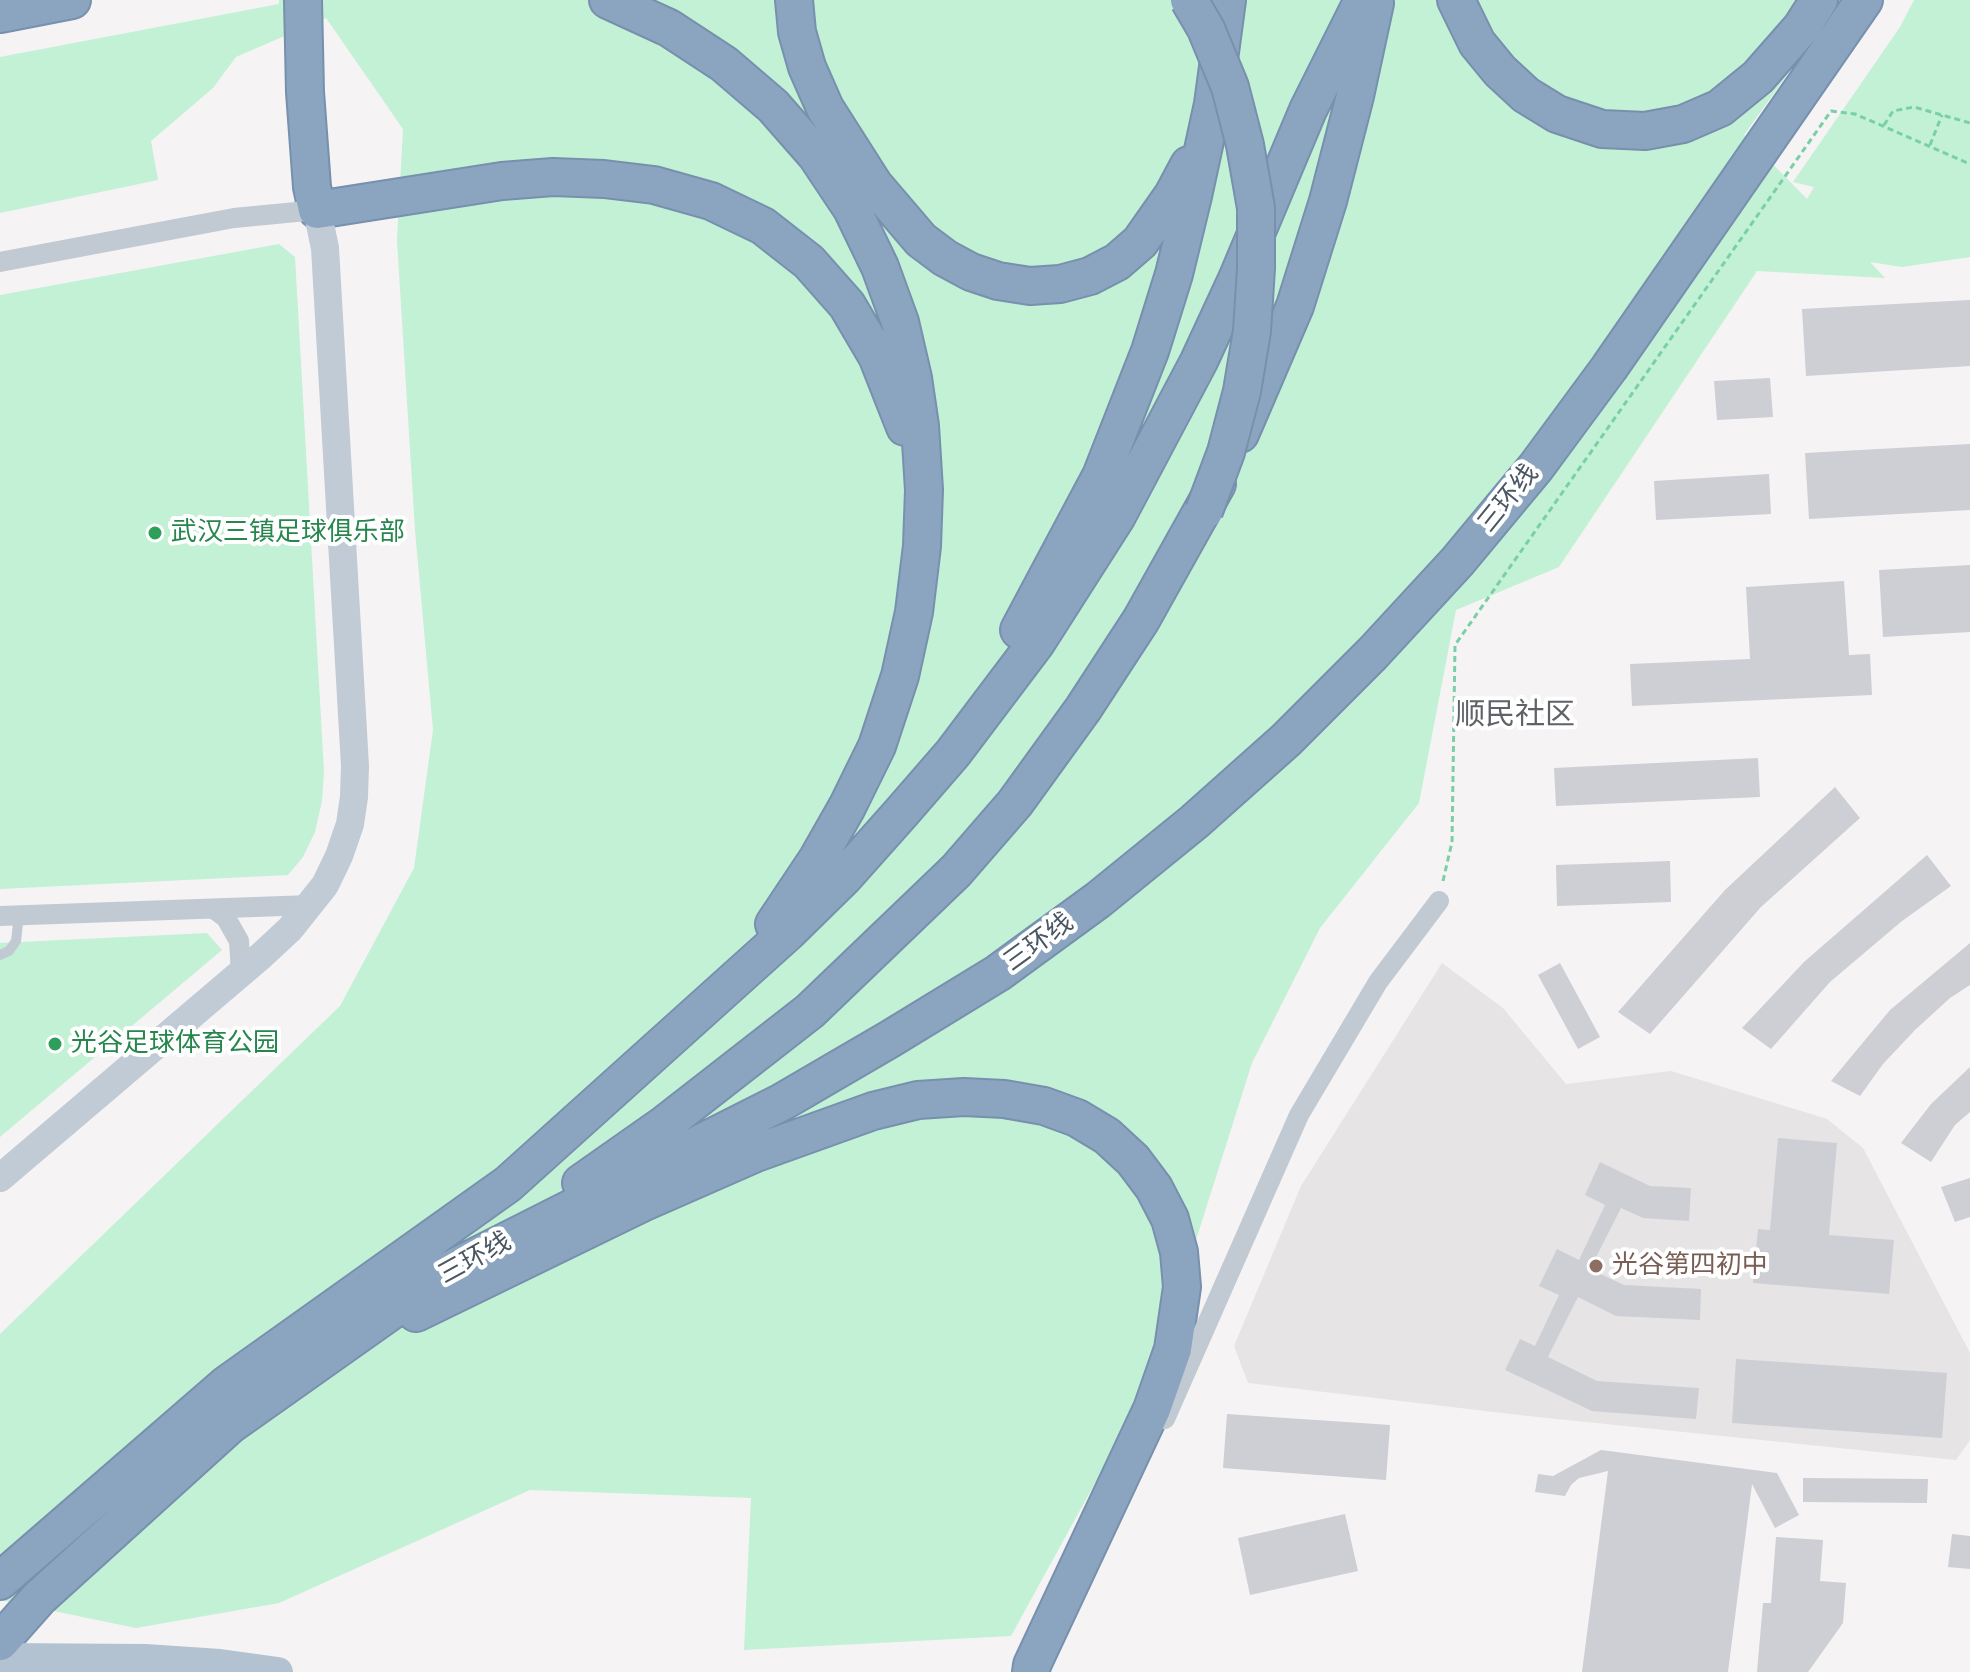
<!DOCTYPE html>
<html>
<head>
<meta charset="utf-8">
<style>
	body { margin:0 }
	canvas { display:block; background:#f5f3f3 }
</style>
</head>
<body>
<canvas width="1970" height="1672"></canvas>
<script>
const context = document.querySelector('canvas').getContext('2d');
context.lineJoin = 'round';
function paint(path, color) {
  context.fillStyle = color;
  context.fill(path, 'evenodd');
}
function poly(rows) {
  const path = new Path2D();
  for (const r of rows) {
    path.moveTo(r[0], r[1]);
    for (let i = 2; i < r.length; i += 2) path.lineTo(r[i], r[i + 1]);
  }
  return path;
}
function trace(path, color, width, dash) {
  context.strokeStyle = color;
  context.lineWidth = width;
  context.lineCap = dash ? 'butt' : 'round';
  context.setLineDash(dash || []);
  context.stroke(path);
}
function label(font, color, halo, rows, align = 'center') {
  context.font = font + ' "DM Sans","Noto Sans SC",sans-serif';
  context.lineWidth = 8;
  context.setLineDash([]);
  context.textBaseline = 'middle';
  context.strokeStyle = halo;
  context.fillStyle = color;
  for (const [text, x, y, turn = 0] of rows) {
    context.save();
    context.translate(x, y);
    context.rotate((+turn || 0) * Math.PI / 180);
    context.textAlign = isNaN(turn) ? turn : align;
    if (halo) context.strokeText(text, 0, 0);
    context.fillText(text, 0, 0);
    context.restore();
  }
}
paint(poly([
	[1442,963,1503,1008,1566,1084,1671,1071,1827,1119,1863,1148,1970,1353,1970,1440,1956,1460,1528,1416,1248,1383,1234,1346,1301,1186]
]), '#e6e4e5');
paint(poly([
	[279,0,1841,0,1744,135,1807,199,1814,187,1793,182,1900,27,1914,0,1970,0,1970,257,1902,267,1870,262,1885,278,1757,271,1559,567,1456,610,1419,803,1320,928,1252,1063,1152,1379,1011,1636,744,1650,751,1498,530,1490,279,1603,136,1628,0,1600,0,1334,340,1006,414,868,433,730,415,530,397,240,403,129,326,18,236,57,213,88,151,141,158,180,0,213,0,57,279,4],
	[279,244,295,257,324,772,322,801,315,832,303,857,288,875,0,889,0,295],
	[207,933,222,950,0,1137,0,943]
]), '#c3f1d5');
paint(poly([
	[1970,300,1970,366,1806,376,1802,309],
	[1770,378,1773,417,1717,420,1714,381],
	[1970,444,1970,510,1809,519,1805,453],
	[1769,474,1771,514,1656,520,1654,481],
	[1970,565,1970,632,1883,637,1879,570],
	[1844,581,1849,655,1870,654,1872,695,1632,706,1630,664,1750,659,1746,587],
	[1758,758,1760,797,1556,806,1554,768],
	[1835,787,1860,818,1761,907,1650,1034,1618,1012,1725,890],
	[1927,855,1951,886,1902,921,1830,982,1771,1049,1742,1028,1804,962],
	[1670,861,1671,902,1557,906,1556,865],
	[1970,943,1970,985,1950,998,1915,1030,1883,1064,1860,1096,1831,1081,1890,1010],
	[1560,963,1600,1037,1578,1049,1538,975],
	[1970,1067,1970,1112,1955,1125,1931,1162,1901,1143,1931,1104],
	[1778,1138,1837,1143,1829,1235,1894,1240,1889,1294,1753,1283,1758,1229,1770,1230],
	[1600,1162,1650,1186,1691,1188,1689,1221,1643,1218,1621,1208,1590,1269,1624,1285,1701,1289,1700,1320,1616,1316,1578,1297,1548,1357,1597,1381,1699,1388,1696,1419,1592,1411,1505,1370,1520,1339,1535,1346,1559,1295,1539,1286,1557,1249,1579,1260,1605,1205,1585,1195],
	[1970,1178,1970,1217,1955,1222,1941,1187],
	[1736,1359,1947,1373,1942,1438,1732,1423],
	[1227,1414,1390,1425,1386,1480,1223,1468],
	[1601,1450,1777,1473,1799,1515,1775,1528,1752,1484,1728,1672,1582,1672,1608,1471,1579,1478,1571,1485,1565,1496,1535,1492,1538,1474,1553,1476],
	[1803,1478,1928,1479,1927,1503,1803,1502],
	[1345,1514,1358,1571,1250,1595,1238,1538],
	[1952,1534,1970,1536,1970,1569,1948,1567],
	[1776,1537,1823,1540,1820,1581,1846,1583,1843,1623,1808,1672,1757,1672,1763,1603,1771,1603]
]), '#cdcfd5');
const highway = poly([
	[303,0,305,92,312,187,317,210,502,181,553,177,604,179,654,185,711,201,763,226,809,262,847,305,877,356,905,427],
	[608,0,669,28,724,64,773,106,816,155,852,209,880,267,900,322,913,378,920,426,924,490,922,546,914,612,900,676,877,746,847,807,818,858,774,924],
	[794,0,797,32,807,67,825,108,874,185,921,240,945,258,971,272,998,281,1030,286,1060,284,1090,276,1117,262,1140,242,1173,195,1189,165],
	[1456,0,1477,43,1500,71,1526,95,1557,114,1602,129,1645,131,1683,124,1720,108,1758,77,1801,28,1819,0],
	[0,14,72,0],
	[1240,434,1295,306,1328,201,1355,96,1375,3],
	[1019,630,1101,476,1150,351,1174,274,1193,196,1213,104,1227,0],
	[581,1183,665,1124,810,1011,956,871,1015,803,1083,709,1141,620,1217,484],
	[416,1313,642,1203,756,1153,873,1111,918,1100,964,1097,1004,1099,1044,1106,1077,1118,1107,1136,1133,1160,1154,1188,1170,1219,1179,1252,1182,1287,1173,1349,1152,1409,1032,1665,1031,1672],
	[0,1581,226,1385,508,1184,788,932,844,877,901,813,953,753,1036,643,1117,516,1199,361,1237,279,1308,110,1363,0],
	[0,1642,39,1598,230,1425,449,1270,782,1102,890,1039,998,973,1098,900,1194,822,1286,740,1373,653,1457,562,1536,467,1609,368,1864,0]
]);
trace(highway, '#7690ad', 40);
trace(poly([
	[1884,125,1893,111,1914,107,1970,123],
	[1930,145,1942,115],
	[1443,881,1452,842,1455,645,1831,111,1855,114,1970,164]
]), '#7ad0a6', 3, [6, 4]);
trace(poly([
	[0,955,9,951,16,941,19,915]
]), '#c1cad2', 10);
trace(poly([
	[0,262,234,218,317,210],
	[214,909,226,918,239,941,241,973],
	[0,916,311,905],
	[1165,1419,1299,1115,1378,982,1439,901]
]), '#c1cad2', 20);
trace(poly([
	[0,1178,261,956,290,929,325,885,339,856,350,824,354,797,355,766,325,248,317,210]
]), '#c1cbd6', 28);
trace(poly([
	[0,1658,145,1659,220,1664,278,1672]
]), '#b3c2d1', 30);
trace(highway, '#8ba5c1', 36);
const highwayBridge = poly([
	[1189,0,1206,29,1230,87,1245,145,1256,208,1256,268,1252,331,1242,391,1226,452,1204,511]
]);
trace(highwayBridge, '#7690ad', 40, []);
trace(highwayBridge, '#8ba5c1', 36);
for (const [x, y, r, color] of [
	[155,533,8,"#2e9e5b"],
	[55,1044,8,"#2e9e5b"],
	[1596,1266,8,"#8d6e63"]
]) {
  const dot = new Path2D();
  dot.arc(x, y, r, 0, 2 * Math.PI);
  context.fillStyle = color;
  context.fill(dot);
  trace(dot, '#fff', 3);
}
label('26px', '#4a5661', '#fff', [
	["三环线",1509,499,-51],
	["三环线",1039,943,-36],
	["三环线",475,1259,-29]
]);
label('26px', '#27864d', '#fff', [
	["武汉三镇足球俱乐部",171,533],
	["光谷足球体育公园",71,1044]
], 'left');
label('26px', '#785e54', '#fff', [
	["光谷第四初中",1612,1266]
], 'left');
label('30px', '#5f6368', '#fff', [
	["顺民社区",1515,716]
]);
</script>
</body>
</html>
